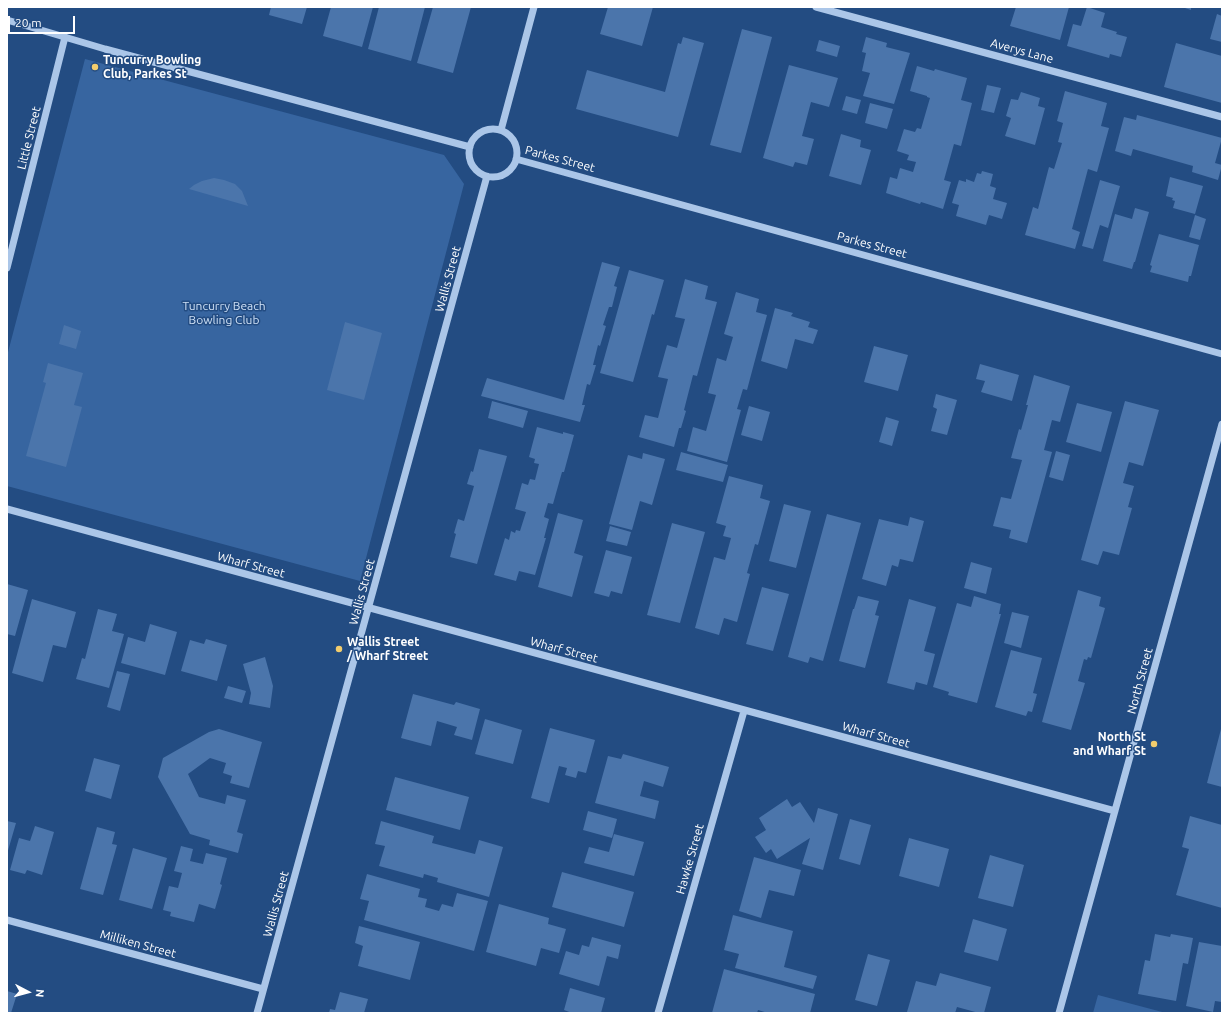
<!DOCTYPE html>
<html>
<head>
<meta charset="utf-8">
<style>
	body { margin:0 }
	#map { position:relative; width:1229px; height:1020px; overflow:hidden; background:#234c82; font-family:Ubuntu,sans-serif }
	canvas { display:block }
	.frame { position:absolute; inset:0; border:8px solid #fff; pointer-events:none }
	.north { position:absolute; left:8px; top:972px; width:40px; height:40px; -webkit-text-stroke:3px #234c82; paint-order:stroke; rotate:96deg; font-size:11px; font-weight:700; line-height:16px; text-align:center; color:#fff }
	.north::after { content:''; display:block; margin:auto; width:14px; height:18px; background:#fff; clip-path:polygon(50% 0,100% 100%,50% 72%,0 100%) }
	.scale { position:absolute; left:8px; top:16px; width:67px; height:18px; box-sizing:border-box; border:2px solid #fff; border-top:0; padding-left:5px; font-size:12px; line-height:14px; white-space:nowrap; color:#fff; -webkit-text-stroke:3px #234c82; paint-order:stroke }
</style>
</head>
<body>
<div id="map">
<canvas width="1229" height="1020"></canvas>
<div class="frame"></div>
<div class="north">N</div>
<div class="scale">20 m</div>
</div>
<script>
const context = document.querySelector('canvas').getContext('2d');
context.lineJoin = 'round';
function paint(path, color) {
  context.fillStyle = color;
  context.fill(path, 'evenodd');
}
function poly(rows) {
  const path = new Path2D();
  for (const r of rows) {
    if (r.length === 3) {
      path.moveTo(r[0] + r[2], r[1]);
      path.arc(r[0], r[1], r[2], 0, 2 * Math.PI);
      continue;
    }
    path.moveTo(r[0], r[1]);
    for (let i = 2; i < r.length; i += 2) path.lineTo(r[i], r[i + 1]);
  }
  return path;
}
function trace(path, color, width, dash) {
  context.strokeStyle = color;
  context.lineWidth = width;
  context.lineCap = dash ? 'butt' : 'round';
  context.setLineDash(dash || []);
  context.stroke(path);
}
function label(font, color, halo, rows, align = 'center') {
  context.font = font + ' Ubuntu,sans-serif';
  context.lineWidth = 3;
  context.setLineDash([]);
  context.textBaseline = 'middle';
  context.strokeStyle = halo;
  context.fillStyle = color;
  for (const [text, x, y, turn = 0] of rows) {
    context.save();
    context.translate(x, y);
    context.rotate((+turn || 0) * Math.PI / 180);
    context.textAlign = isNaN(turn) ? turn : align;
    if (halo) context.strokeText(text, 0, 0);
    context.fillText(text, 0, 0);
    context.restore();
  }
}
paint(poly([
	[85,59,444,155,464,184,360,581,7,486,7,356],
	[1098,995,1166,1013,1093,1013]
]), '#3765a0');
paint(poly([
	[271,7,307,7,302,24,269,15],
	[331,7,373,7,362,47,323,36],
	[379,7,425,7,411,61,368,49],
	[433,7,471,7,453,73,417,63],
	[608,7,653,7,642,46,600,34],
	[1016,7,1069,7,1060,40,1010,26],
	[1087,7,1105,13,1101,27,1117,32,1116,34,1127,37,1121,57,1110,54,1109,58,1067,46,1073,24,1081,26],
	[1182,7,1191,7,1191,10],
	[1217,14,1222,16,1222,42,1210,39],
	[742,29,772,37,741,153,710,145],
	[683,37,704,43,678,137,576,109,587,70,665,92,678,43,681,44],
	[866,37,887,43,886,47,910,53,894,104,863,96,870,73,862,71,866,53,862,52],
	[819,40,840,46,837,57,816,51],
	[1176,43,1222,56,1222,103,1164,87],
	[789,65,838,78,829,107,811,102,802,136,814,139,807,165,795,162,793,167,763,158],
	[917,66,934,71,935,69,967,78,961,100,972,103,961,146,954,144,944,180,951,182,943,209,921,202,920,204,886,193,890,177,897,179,900,168,913,172,916,162,907,160,909,155,897,151,904,129,915,132,917,128,921,129,930,98,927,97,927,96,910,91],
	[987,85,1001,88,994,113,981,110],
	[1065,91,1107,103,1101,126,1109,128,1097,172,1088,169,1072,229,1080,232,1075,249,1025,235,1033,207,1038,209,1049,167,1054,169,1062,143,1058,142,1063,123,1057,121],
	[1021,92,1040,98,1038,106,1045,108,1035,145,1005,136,1011,118,1006,116,1011,99,1018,100],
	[846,96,861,100,857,114,842,110],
	[870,103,893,109,887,129,865,123],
	[1137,115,1222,138,1215,163,1222,165,1218,180,1192,172,1193,166,1133,149,1131,156,1115,151,1124,117,1136,120],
	[841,134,861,140,860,147,871,150,861,185,829,176],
	[982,171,993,174,990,186,996,188,993,199,1007,203,1002,219,989,215,986,225,956,216,959,205,952,203,959,180,966,182,966,179,974,182,977,173,981,174],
	[1170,177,1203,186,1195,214,1173,208,1175,201,1172,200,1173,198,1166,196],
	[214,178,224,180,235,184,242,191,248,206,189,189,194,185,202,181],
	[1100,180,1120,186,1108,228,1100,225,1093,249,1082,246],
	[1135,208,1149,212,1135,262,1134,262,1132,269,1103,261,1115,214,1132,219],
	[1195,215,1206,219,1200,240,1189,237],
	[1159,234,1199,245,1191,276,1189,276,1188,282,1150,272,1152,266,1150,265],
	[602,262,620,267,614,286,617,287,612,307,609,307,603,325,606,326,600,346,598,345,593,365,596,365,590,385,587,384,582,405,585,405,580,422,481,396,487,378,564,400],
	[629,270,664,280,654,315,652,314,633,382,600,373],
	[685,279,708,286,705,299,717,302,697,376,693,375,684,410,686,411,681,428,679,428,674,447,639,437,645,415,658,418,668,379,658,377,667,345,677,348,685,319,675,317],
	[736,292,759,299,756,312,767,315,747,390,743,389,737,409,741,410,727,462,687,451,693,427,706,431,716,395,708,393,717,358,726,361,733,337,724,334],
	[775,308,793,313,791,316,810,322,808,327,818,330,813,344,795,339,787,369,761,361],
	[345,322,382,333,364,400,327,390],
	[64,325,81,331,76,349,59,344],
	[874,346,908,355,898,391,864,382],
	[48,363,83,373,74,405,82,407,66,467,26,456,46,383,43,382],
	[980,364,1019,375,1012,401,981,392,985,381,976,379],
	[1034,375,1070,386,1060,422,1052,420,1044,450,1052,452,1027,543,1009,538,1011,530,993,526,1001,497,1011,499,1022,460,1011,458,1019,429,1021,430,1028,405,1026,405],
	[936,394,957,400,947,435,931,431,937,409,933,407],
	[492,401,528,411,523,428,488,418],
	[1125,401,1159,410,1143,466,1129,462,1123,483,1134,486,1128,507,1132,508,1119,555,1103,551,1098,565,1081,560],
	[1077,403,1112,412,1101,452,1066,442],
	[749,406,770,412,762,441,741,435],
	[886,417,899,421,892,446,879,442],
	[537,427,563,434,563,432,574,435,564,472,562,472,553,504,548,503,544,517,549,519,544,538,546,538,535,575,519,571,516,581,494,575,505,538,509,540,511,531,515,533,516,530,520,531,526,512,515,509,522,483,528,485,530,479,535,480,539,464,534,463,535,459,529,457],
	[479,449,507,456,477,564,450,557,456,534,454,533,458,519,464,521,474,486,467,484,471,471,473,472],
	[1056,451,1070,455,1063,481,1049,477],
	[681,452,728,465,723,482,676,470],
	[643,453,665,459,652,505,640,501,632,530,609,524,628,455,642,459],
	[729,476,763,485,760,498,770,501,758,545,755,544,747,573,750,574,737,622,724,618,719,635,695,628,714,557,725,560,731,538,723,536,726,526,716,523],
	[784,504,811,511,796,568,769,561],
	[558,513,583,520,574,553,583,556,572,597,538,587],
	[827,514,861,523,823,661,810,657,808,663,788,657],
	[910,517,924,521,913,562,900,559,898,567,892,565,886,586,862,579,879,519,908,526],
	[672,523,705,532,680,623,647,615],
	[610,526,631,532,627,546,606,541],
	[606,550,632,557,622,594,611,591,609,597,594,593],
	[971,562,992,568,986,594,964,588],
	[7,584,28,590,15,636,7,634],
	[762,587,789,594,773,651,746,644],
	[1078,590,1101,597,1099,606,1105,608,1091,658,1088,657,1087,660,1084,659,1078,681,1085,683,1071,730,1042,722],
	[858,596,879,601,875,615,879,616,865,668,839,661,853,609,854,609],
	[974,596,1001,604,999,614,1001,614,977,703,948,695,949,692,933,687,957,603,971,607],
	[32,599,76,612,66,648,53,645,43,682,12,673],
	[909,599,936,607,924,651,935,654,927,685,916,682,914,690,887,683],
	[98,609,117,614,112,631,124,634,109,688,76,679,82,658,85,659],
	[1012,612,1029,616,1021,648,1004,643],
	[150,624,177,632,165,675,121,663,128,637,145,642],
	[206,639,227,645,217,681,181,671,190,640,204,644],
	[1011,650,1042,658,1033,693,1037,694,1032,712,1028,711,1026,716,995,707],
	[265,657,273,686,270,708,249,704,251,693,243,664],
	[117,671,130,674,120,711,107,707],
	[228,686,246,691,242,703,224,698],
	[413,694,454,705,456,702,480,709,472,740,454,735,457,727,437,721,431,746,401,738],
	[485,719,522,730,513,764,475,754],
	[550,728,595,740,586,773,578,771,576,778,565,775,567,768,559,766,549,803,531,798],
	[219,729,262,742,249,788,230,783,232,776,223,773,226,763,210,758,188,774,199,797,225,804,227,795,246,800,237,832,243,834,238,853,209,845,210,840,190,834,158,777,163,758,209,732],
	[1221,729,1222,729,1222,787,1207,783],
	[623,754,669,767,663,787,644,781,640,796,659,801,655,819,595,803,608,756,621,759],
	[94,758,120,765,111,799,85,791],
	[395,777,469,797,460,830,386,810],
	[787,799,792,807,800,802,814,823,818,808,838,814,823,870,802,864,810,838,777,859,771,849,766,853,755,837,766,830,759,818],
	[588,811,617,819,612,838,583,830],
	[1190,816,1222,825,1222,908,1176,895,1189,849,1182,847],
	[850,819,871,825,860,865,839,859],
	[7,821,16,823,7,854],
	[381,821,434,836,432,843,475,854,479,840,503,847,489,897,437,882,438,878,424,874,423,878,379,866,385,846,375,844],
	[35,826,54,832,42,875,27,870,25,874,10,870,19,838,30,841],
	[97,827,115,832,112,844,117,845,103,895,80,889],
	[614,834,644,842,634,876,584,863,589,847,609,852],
	[909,838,949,849,939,887,899,876],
	[181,846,193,849,190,861,203,864,206,853,227,858,220,884,222,885,215,909,199,904,194,922,170,916,171,912,163,910,169,886,178,888,182,873,174,871],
	[133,848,167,858,152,909,119,900],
	[990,855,1024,865,1013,907,978,898],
	[754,857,801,870,794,896,769,890,761,918,739,911],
	[562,872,634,892,624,927,552,907],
	[367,874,420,889,418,897,427,899,425,907,439,911,442,904,453,907,457,893,488,901,474,951,364,920,369,901,360,899],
	[499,904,549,918,548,924,566,929,559,953,541,948,536,966,486,952],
	[733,915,793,931,784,967,817,976,813,989,735,968,739,954,724,950],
	[973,919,1007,929,998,961,964,952],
	[359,926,420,942,410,980,358,966,363,946,355,943],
	[1155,934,1170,937,1171,934,1193,938,1188,964,1183,963,1176,1001,1138,994,1145,960,1150,961],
	[592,937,621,945,618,959,607,956,599,986,559,974,566,951,579,955,582,945,589,947],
	[1199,942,1222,946,1222,1002,1215,1001,1213,1012,1186,1006],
	[868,954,890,960,877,1006,855,1000],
	[724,969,815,994,810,1013,768,1013,758,1010,757,1013,712,1013],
	[940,973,991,987,984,1013,979,1013,957,1007,955,1013,912,1013,907,1012,916,981,936,986],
	[570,988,605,998,601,1013,572,1013,564,1010],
	[7,991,17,994,11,1013,7,1013],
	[340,992,368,999,364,1013,329,1013,330,1009,335,1010]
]), '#4b75ab');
trace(poly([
	[816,7,1222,117],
	[7,20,105,49,470,147],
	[493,153,24],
	[501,130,534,7],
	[516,159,1222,354],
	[7,268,65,37],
	[7,509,1115,811],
	[7,920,263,989],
	[257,1013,487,176],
	[658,1013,744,711],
	[1059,1013,1222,424]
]), '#abc6e8', 7);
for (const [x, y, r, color] of [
	[95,67,4,"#f3cd6d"],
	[339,649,4,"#f3cd6d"],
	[1154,744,4,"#f3cd6d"]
]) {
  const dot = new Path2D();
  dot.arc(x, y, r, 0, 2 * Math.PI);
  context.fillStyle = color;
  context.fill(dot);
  trace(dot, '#234c82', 1.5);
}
label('12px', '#fff', '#234c82', [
	["Averys Lane",1022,51,15],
	["Little Street",29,138,-76],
	["Parkes Street",560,159,15],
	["Parkes Street",872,245,15],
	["Wallis Street",448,279,-75],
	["Wharf Street",251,565,15],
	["Wallis Street",362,592,-75],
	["Wharf Street",564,650,15],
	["North Street",1140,681,-75],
	["Wharf Street",876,735,15],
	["Hawke Street",690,859,-74],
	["Wallis Street",276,904,-75],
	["Milliken Street",138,944,15]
]);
label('bold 12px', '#fff', '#234c82', [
	["Tuncurry Bowling",103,60],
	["Club, Parkes St",103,74],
	["Wallis Street",347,642],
	["/ Wharf Street",347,656],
	["North St",1146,737,"right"],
	["and Wharf St",1146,751,"right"]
], 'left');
label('12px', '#cee0f6', '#234c82', [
	["Tuncurry Beach",224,306],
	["Bowling Club",224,320]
]);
</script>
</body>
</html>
